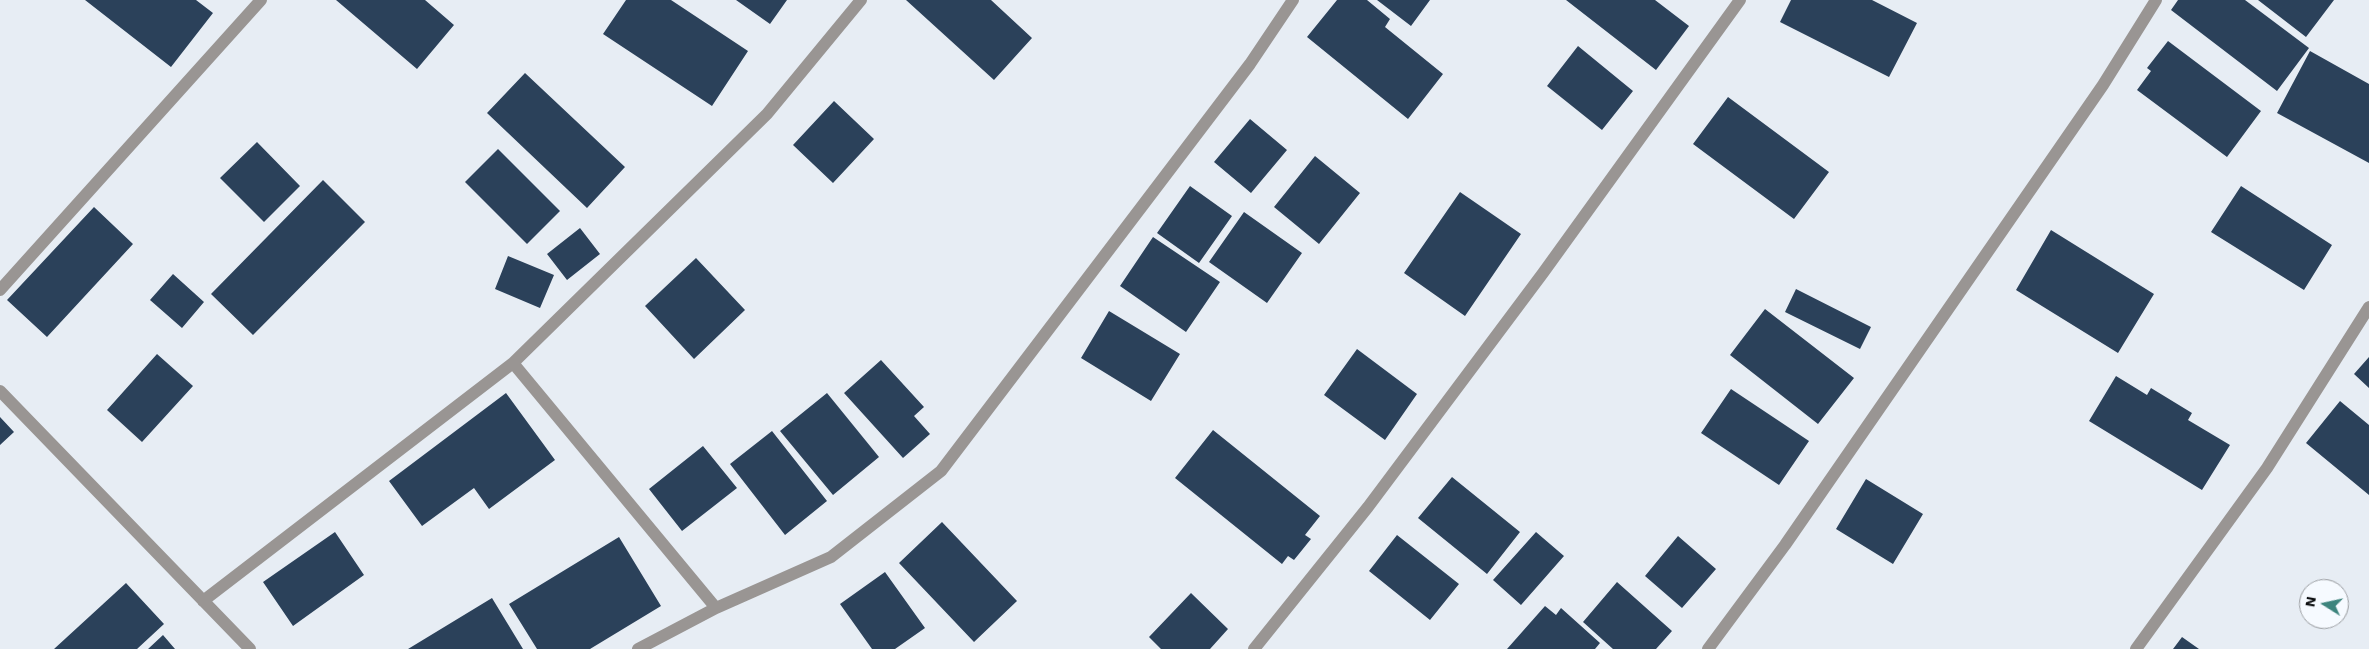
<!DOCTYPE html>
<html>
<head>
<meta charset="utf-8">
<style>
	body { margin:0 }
	#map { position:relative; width:2369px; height:649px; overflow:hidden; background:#e7edf4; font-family:"Work Sans",sans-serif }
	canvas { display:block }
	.north { position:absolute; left:2299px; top:579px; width:50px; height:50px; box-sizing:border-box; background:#f6faff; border:1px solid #999ca0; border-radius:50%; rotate:280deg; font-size:14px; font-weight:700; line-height:20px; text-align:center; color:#0d0f11 }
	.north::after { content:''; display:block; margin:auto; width:18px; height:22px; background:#3d847d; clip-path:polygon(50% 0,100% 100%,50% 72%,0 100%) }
</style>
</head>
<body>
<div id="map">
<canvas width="2369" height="649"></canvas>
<div class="north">N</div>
</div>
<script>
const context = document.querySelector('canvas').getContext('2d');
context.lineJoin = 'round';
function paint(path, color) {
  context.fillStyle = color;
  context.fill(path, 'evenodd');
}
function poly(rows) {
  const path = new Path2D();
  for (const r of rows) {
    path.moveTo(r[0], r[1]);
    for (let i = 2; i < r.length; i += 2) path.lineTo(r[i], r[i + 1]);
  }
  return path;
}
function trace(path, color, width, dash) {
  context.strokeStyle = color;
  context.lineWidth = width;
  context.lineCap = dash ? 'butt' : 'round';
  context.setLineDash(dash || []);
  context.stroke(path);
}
paint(poly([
	[85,0,196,0,213,13,171,67],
	[336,0,425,0,454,25,417,69],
	[626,0,671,0,748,51,712,106,603,34],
	[736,0,787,0,770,24],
	[906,0,991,0,1032,38,994,80],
	[1337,0,1367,0,1390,19,1385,27,1443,74,1408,119,1307,37],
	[1377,0,1430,0,1411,26],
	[1566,0,1655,0,1689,26,1656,70],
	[1791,0,1872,0,1917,23,1889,77,1780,22],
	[2178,0,2245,0,2309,48,2277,91,2171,10],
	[2258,0,2334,0,2306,37],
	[2168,41,2261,111,2227,157,2137,90,2151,71,2147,68],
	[1578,46,1633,91,1602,130,1547,86],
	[2310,51,2369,84,2369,163,2277,113],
	[525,73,625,167,587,208,487,113],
	[1728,97,1829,172,1794,219,1693,144],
	[834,101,874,139,833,183,793,145],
	[1250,119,1287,150,1251,193,1214,162],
	[257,142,300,186,264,222,220,178],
	[498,149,560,211,527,244,465,182],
	[1315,156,1360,193,1319,244,1274,207],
	[323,180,365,222,253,335,211,294],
	[1190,186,1232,216,1199,263,1157,233],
	[2241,186,2332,245,2304,290,2211,232],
	[1460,192,1521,234,1465,316,1404,273],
	[94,207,133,244,47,337,7,300],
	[1244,212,1302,253,1267,303,1209,262],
	[580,228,600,254,567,280,547,254],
	[2051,230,2154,294,2118,353,2016,290],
	[1153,237,1220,282,1186,332,1120,286],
	[508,256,554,275,540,308,495,289],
	[696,258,745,310,694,359,645,306],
	[173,274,204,302,182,328,150,300],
	[1796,289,1871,327,1860,349,1785,312],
	[1765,309,1854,378,1818,424,1730,355],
	[1109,311,1180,354,1151,401,1081,358],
	[1357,349,1417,394,1385,440,1324,395],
	[157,354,193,386,142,442,107,410],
	[2369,357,2369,388,2354,374],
	[881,360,924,407,914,416,930,434,903,458,844,393],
	[2116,376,2147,395,2151,388,2192,413,2188,420,2230,445,2202,490,2089,421],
	[1731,389,1809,441,1779,485,1701,433],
	[506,393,555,460,489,509,474,488,422,526,389,481],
	[827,393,879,457,833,495,780,431],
	[2340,401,2369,425,2369,495,2306,443],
	[0,417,14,432,0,445],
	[1213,430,1320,516,1305,535,1311,539,1294,560,1288,556,1282,564,1175,478],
	[772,431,827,501,785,535,730,464],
	[703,446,737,488,682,531,649,489],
	[1452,477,1520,532,1487,574,1418,518],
	[1866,479,1923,514,1893,564,1836,529],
	[942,522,1017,601,974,642,899,563],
	[335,532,364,575,293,626,263,582],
	[1536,532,1564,556,1521,605,1493,580],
	[1397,535,1459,584,1430,620,1369,571],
	[1678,536,1716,569,1682,608,1645,576],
	[619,537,661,606,590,649,537,649,509,604],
	[885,572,925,628,895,649,872,649,840,604],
	[1617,582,1672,631,1656,649,1613,649,1583,622],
	[126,583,164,624,137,649,54,649],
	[1191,593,1228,629,1210,649,1161,649,1149,637],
	[492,598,523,649,408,649],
	[1545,606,1556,615,1561,608,1600,643,1595,649,1507,649],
	[163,635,175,649,148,649],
	[2182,637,2199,649,2173,649]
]), '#2b415a');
trace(poly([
	[0,290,261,0],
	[513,363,716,608],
	[0,391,250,649],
	[203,601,513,363,767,114,861,0],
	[638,649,716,608,831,557,941,471,1250,64,1293,0],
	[1254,649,1368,507,1543,273,1740,0],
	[1708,649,1785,545,2103,85,2156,0],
	[2136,649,2267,468,2369,307]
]), '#999593', 12);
</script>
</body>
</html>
